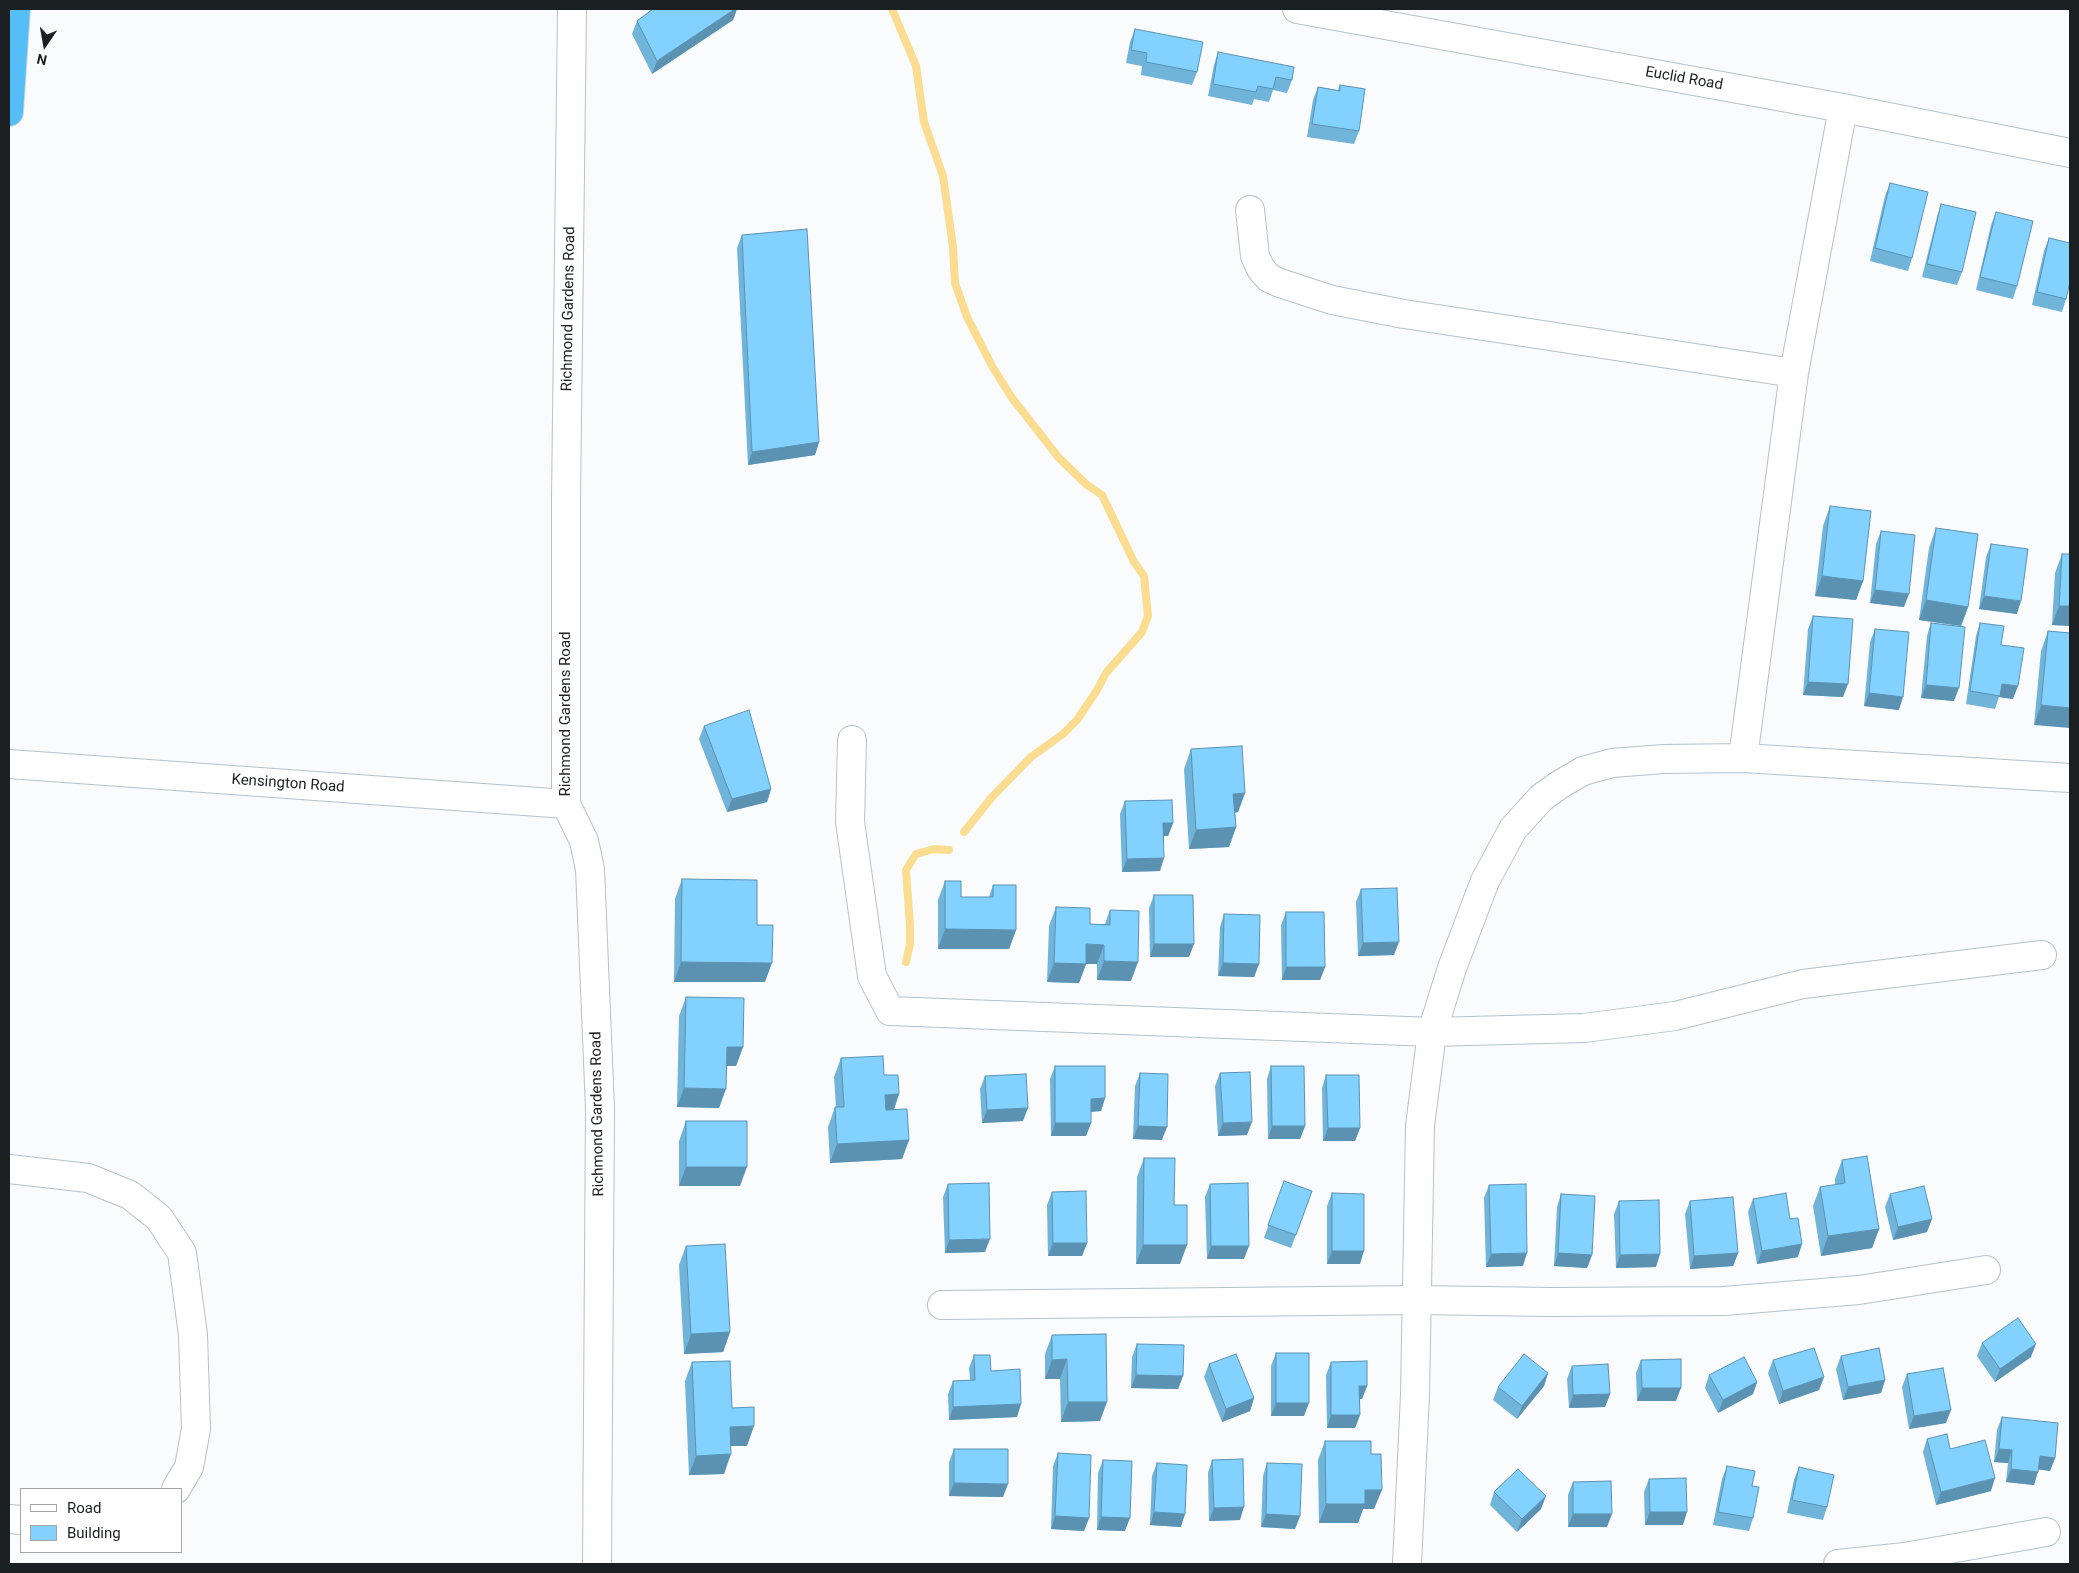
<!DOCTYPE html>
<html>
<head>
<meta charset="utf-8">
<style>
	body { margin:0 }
	#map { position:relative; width:2079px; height:1573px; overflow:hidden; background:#f9fbfd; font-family:Roboto,sans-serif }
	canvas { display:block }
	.frame { position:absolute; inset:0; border:10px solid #1a1f22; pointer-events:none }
	.legend { position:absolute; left:20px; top:1488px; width:162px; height:65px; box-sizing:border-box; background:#fff; border:1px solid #a3a5a7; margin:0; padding:6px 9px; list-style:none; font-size:15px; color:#1a1f22 }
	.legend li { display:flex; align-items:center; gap:10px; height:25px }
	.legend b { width:25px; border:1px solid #a3a5a7 }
	.north { position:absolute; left:20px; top:20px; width:50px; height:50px; -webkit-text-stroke:4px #fff; paint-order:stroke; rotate:192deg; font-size:14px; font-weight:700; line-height:20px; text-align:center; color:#1a1f22 }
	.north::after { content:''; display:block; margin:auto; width:18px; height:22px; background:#1a1f22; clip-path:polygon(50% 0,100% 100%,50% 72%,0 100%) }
</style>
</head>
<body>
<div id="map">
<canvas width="2079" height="1573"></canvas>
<div class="frame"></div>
<ul class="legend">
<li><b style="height:6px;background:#fff"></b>Road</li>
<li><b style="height:14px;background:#82d1fe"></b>Building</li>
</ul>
<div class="north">N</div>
</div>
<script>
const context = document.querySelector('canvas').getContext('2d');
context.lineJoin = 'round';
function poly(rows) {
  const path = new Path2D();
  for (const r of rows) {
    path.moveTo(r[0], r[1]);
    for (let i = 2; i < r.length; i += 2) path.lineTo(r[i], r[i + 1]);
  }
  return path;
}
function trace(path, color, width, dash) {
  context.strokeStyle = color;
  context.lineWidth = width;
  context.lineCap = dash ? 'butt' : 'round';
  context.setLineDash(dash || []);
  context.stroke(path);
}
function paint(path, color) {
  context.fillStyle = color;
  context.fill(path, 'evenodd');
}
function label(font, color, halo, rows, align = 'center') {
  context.font = font + ' Roboto,sans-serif';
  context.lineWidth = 4;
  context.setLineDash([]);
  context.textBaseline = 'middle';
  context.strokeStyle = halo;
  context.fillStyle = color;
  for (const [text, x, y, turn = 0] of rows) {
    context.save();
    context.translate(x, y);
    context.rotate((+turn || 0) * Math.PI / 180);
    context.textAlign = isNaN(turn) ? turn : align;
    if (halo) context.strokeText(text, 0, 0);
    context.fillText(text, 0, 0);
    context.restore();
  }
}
trace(poly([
	[892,9,916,66,924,122,943,176,953,247,955,283,967,317,992,366,1012,398,1059,458,1087,485,1102,495,1134,562,1144,576,1148,616,1142,632,1106,673,1097,690,1077,720,1063,734,1031,757,992,797,964,832],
	[906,962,910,944,910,926,906,870,916,854,934,849,949,850]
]), '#fadd91', 8);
const street = poly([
	[572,9,566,499,566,804,584,841,590,869,600,1109,597,1564],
	[1297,9,1843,108,2070,153],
	[1250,210,1255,256,1261,269,1269,278,1280,283,1332,300,1404,314,1794,373],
	[852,740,850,822,872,976,890,1011,1432,1032,1584,1028,1675,1016,1803,984,2042,955],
	[1743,758,1794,373,1843,108],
	[9,764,566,804],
	[9,1169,88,1178,130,1195,159,1218,182,1253,193,1335,196,1429,189,1467,176,1489],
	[942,1305,1417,1300,1550,1302,1724,1301,1859,1290,1986,1270],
	[9,1519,21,1520],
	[1407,1564,1415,1395,1420,1126,1432,1032,1452,968,1485,881,1513,829,1541,798,1559,785,1583,771,1612,763,1664,759,1743,758,2070,778],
	[1838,1564,1905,1557,2046,1532]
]);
const highway = poly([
	[9,112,16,9]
]);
trace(street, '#b5c2ca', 30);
trace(highway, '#d6d7d7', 30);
trace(street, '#fff', 28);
trace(highway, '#55bef6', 28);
paint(poly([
	[653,9,737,9,733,20,652,74,632,34,637,21],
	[1135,29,1197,72,1192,85,1141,75,1142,66,1126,63,1130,42],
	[1218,52,1292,80,1287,93,1273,90,1269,102,1254,99,1252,105,1208,96,1214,65],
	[1340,85,1359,131,1354,144,1307,137,1313,100,1318,87,1338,90],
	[1890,183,1912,258,1908,271,1870,261,1885,196],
	[1941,204,1962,272,1957,285,1922,277,1937,217],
	[1996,212,2017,286,2013,299,1976,290,1991,225],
	[742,235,819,442,815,455,748,465,737,248],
	[2049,238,2066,299,2062,312,2032,305,2044,251],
	[1830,506,1863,581,1856,600,1815,596,1823,526],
	[1936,528,1968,607,1961,626,1919,620,1929,548],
	[1881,531,1904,607,1870,603,1876,544],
	[1991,544,2017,614,1979,609,1986,557],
	[2062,554,2070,626,2052,625,2055,573],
	[1813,616,1843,697,1803,695,1808,629],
	[1931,623,1954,701,1921,698,1927,636],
	[1980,623,2001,645,2013,699,1999,697,1995,709,1966,704,1976,636],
	[1875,629,1899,710,1864,706,1870,642],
	[2048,631,2070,633,2034,725,2041,651],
	[704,726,771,789,767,802,727,812,699,739],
	[1191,749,1245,793,1238,812,1235,813,1236,827,1229,847,1189,849,1184,769],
	[1125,801,1173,823,1168,836,1164,836,1160,871,1122,872,1120,814],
	[682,879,757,925,765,982,674,982,675,899],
	[945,881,961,897,989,897,993,885,1016,930,1009,949,938,949,938,900],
	[1361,889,1394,955,1358,956,1356,902],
	[1154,895,1189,957,1150,957,1149,908],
	[1056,907,1090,924,1105,924,1110,910,1131,981,1097,980,1097,964,1086,964,1079,983,1047,982,1049,926],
	[1286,912,1325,967,1320,980,1282,980,1281,925],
	[1224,914,1259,964,1254,977,1218,976,1220,927],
	[686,997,743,1047,736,1066,726,1066,719,1108,677,1107,679,1016],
	[841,1058,884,1075,899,1094,894,1110,909,1140,902,1159,830,1163,828,1127,835,1107,836,1107,834,1077],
	[1055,1066,1105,1098,1101,1111,1091,1112,1091,1123,1086,1136,1051,1136,1050,1079],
	[1271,1066,1305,1126,1300,1139,1268,1139,1267,1079],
	[1140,1073,1162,1140,1133,1139,1135,1086],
	[1220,1073,1247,1135,1218,1136,1215,1086],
	[1326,1075,1360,1128,1355,1141,1323,1141,1322,1088],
	[985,1076,1023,1121,982,1123,980,1089],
	[686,1121,740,1186,679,1186,679,1141],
	[1144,1158,1174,1205,1180,1264,1136,1264,1137,1177],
	[1842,1160,1879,1229,1872,1248,1821,1256,1813,1206,1820,1187,1835,1185,1835,1179],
	[1284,1181,1312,1191,1291,1248,1264,1238],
	[948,1184,985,1252,945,1253,943,1197],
	[1210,1184,1244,1259,1207,1259,1205,1197],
	[1489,1185,1523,1266,1486,1267,1484,1198],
	[1052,1192,1087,1243,1082,1256,1048,1256,1047,1205],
	[1332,1193,1360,1264,1327,1264,1327,1206],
	[1561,1194,1592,1255,1587,1268,1554,1266,1557,1207],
	[1890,1194,1927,1232,1893,1240,1885,1207],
	[1753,1199,1790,1219,1798,1257,1757,1264,1748,1212],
	[1619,1201,1656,1267,1616,1268,1614,1214],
	[1690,1201,1738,1253,1733,1266,1690,1269,1685,1214],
	[686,1246,730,1332,723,1352,684,1354,679,1265],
	[1106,1334,1100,1421,1061,1422,1060,1379,1045,1379,1045,1354,1052,1335],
	[1982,1343,2031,1357,1995,1382,1977,1356],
	[1137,1344,1183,1376,1178,1389,1131,1388,1132,1357],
	[1276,1353,1304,1416,1271,1416,1271,1366],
	[974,1355,991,1371,1017,1417,949,1420,948,1394,953,1381,970,1380,969,1368],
	[1841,1356,1885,1380,1881,1393,1843,1400,1836,1369],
	[1641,1360,1676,1401,1637,1401,1636,1373],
	[1773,1360,1824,1377,1819,1390,1779,1404,1768,1373],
	[692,1362,732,1408,747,1446,731,1446,724,1474,689,1475,685,1381],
	[1331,1362,1367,1386,1362,1399,1360,1399,1360,1415,1355,1428,1327,1428,1326,1375],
	[1209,1364,1254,1398,1250,1411,1222,1422,1204,1377],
	[1572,1366,1610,1394,1605,1407,1569,1408,1567,1379],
	[1548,1373,1544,1386,1517,1419,1493,1400,1498,1387],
	[1907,1374,1946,1423,1909,1429,1902,1387],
	[1709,1375,1757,1382,1753,1394,1718,1413,1705,1388],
	[2002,1417,2055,1458,2050,1471,2038,1469,2034,1485,2006,1482,2008,1463,1994,1462,1997,1430],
	[1927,1439,1950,1449,1991,1491,1936,1505,1923,1452],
	[1325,1441,1371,1454,1374,1509,1363,1509,1358,1523,1319,1523,1318,1460],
	[954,1449,1003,1497,949,1496,949,1462],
	[1058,1453,1089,1518,1084,1531,1051,1529,1053,1466],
	[1103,1460,1125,1531,1097,1530,1098,1473],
	[1212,1460,1240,1520,1209,1521,1208,1473],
	[1157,1463,1181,1527,1150,1525,1152,1476],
	[1267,1463,1300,1516,1295,1529,1261,1527,1263,1476],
	[1727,1466,1752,1486,1753,1518,1749,1531,1713,1525,1722,1479],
	[1799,1467,1827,1507,1823,1520,1787,1513,1794,1480],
	[1649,1479,1683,1525,1645,1525,1644,1492],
	[1573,1482,1607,1527,1568,1527,1568,1495],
	[1494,1492,1541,1509,1517,1532,1490,1505]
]), '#70b4da');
paint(poly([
	[735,9,737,9,733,20,652,74,657,61],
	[819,442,815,455,748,465,752,452],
	[1822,576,1863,581,1856,600,1815,596],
	[1875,590,1909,594,1904,607,1870,603],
	[1984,596,2021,601,2017,614,1979,609],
	[1926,600,1968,607,1961,626,1919,620],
	[2059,606,2070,606,2070,626,2052,625],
	[1808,682,1848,684,1843,697,1803,695],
	[2002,684,2018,686,2013,699,1999,697],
	[1926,685,1959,688,1954,701,1921,698],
	[1869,693,1903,697,1899,710,1864,706],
	[2041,705,2070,708,2070,728,2034,725],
	[771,789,767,802,727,812,732,799],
	[1245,793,1238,812,1226,813,1233,794],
	[1163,823,1173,823,1168,836,1158,836],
	[1236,827,1229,847,1189,849,1196,830],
	[1164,858,1160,871,1122,872,1127,859],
	[945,929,1016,930,1009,949,938,949],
	[1399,942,1394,955,1358,956,1363,943],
	[1086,944,1104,945,1097,964,1086,964,1079,983,1047,982,1054,963],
	[1154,944,1194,944,1189,957,1150,957],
	[1104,961,1138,962,1131,981,1097,980],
	[681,962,772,963,765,982,674,982],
	[1223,963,1259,964,1254,977,1218,976],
	[1286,967,1325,967,1320,980,1282,980],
	[727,1047,743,1047,736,1066,720,1066],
	[684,1088,726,1089,719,1108,677,1107],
	[899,1094,892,1114,878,1115,885,1095],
	[1105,1098,1101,1111,1086,1112,1091,1099],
	[1028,1108,1023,1121,982,1123,987,1110],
	[1252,1122,1247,1135,1218,1136,1223,1123],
	[1055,1123,1091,1123,1086,1136,1051,1136],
	[1138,1126,1167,1127,1162,1140,1133,1139],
	[1272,1126,1305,1126,1300,1139,1268,1139],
	[1328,1128,1360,1128,1355,1141,1323,1141],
	[909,1140,902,1159,830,1163,837,1144],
	[686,1167,747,1167,740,1186,679,1186],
	[1932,1219,1927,1232,1893,1240,1898,1227],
	[1879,1229,1872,1248,1821,1256,1828,1236],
	[990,1239,985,1252,945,1253,949,1240],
	[1053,1243,1087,1243,1082,1256,1048,1256],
	[1802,1244,1798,1257,1757,1264,1762,1251],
	[1143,1245,1187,1245,1180,1264,1136,1264],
	[1211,1246,1249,1246,1244,1259,1207,1259],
	[1332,1251,1364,1251,1360,1264,1327,1264],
	[1527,1253,1523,1266,1486,1267,1491,1254],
	[1558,1253,1592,1255,1587,1268,1554,1266],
	[1738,1253,1733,1266,1690,1269,1694,1256],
	[1660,1254,1656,1267,1616,1268,1620,1255],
	[730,1332,723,1352,684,1354,691,1334],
	[2036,1344,2031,1357,1995,1382,2000,1369],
	[1067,1359,1060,1379,1045,1379,1052,1360],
	[1548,1373,1544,1386,1517,1419,1522,1406],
	[1136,1375,1183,1376,1178,1389,1131,1388],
	[1824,1377,1819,1390,1779,1404,1783,1391],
	[1885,1380,1881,1393,1843,1400,1848,1387],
	[1757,1382,1753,1394,1718,1413,1723,1400],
	[1359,1386,1367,1386,1362,1399,1355,1399],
	[1642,1388,1681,1388,1676,1401,1637,1401],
	[1610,1394,1605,1407,1569,1408,1573,1395],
	[1254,1398,1250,1411,1222,1422,1226,1409],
	[1068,1402,1107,1402,1100,1421,1061,1422],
	[1276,1403,1309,1403,1304,1416,1271,1416],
	[1021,1404,1017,1417,949,1420,953,1407],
	[1951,1410,1946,1423,1909,1429,1914,1416],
	[1331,1415,1360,1415,1355,1428,1327,1428],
	[754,1426,747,1446,723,1446,730,1427],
	[1999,1449,2012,1450,2008,1463,1994,1462],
	[731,1454,724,1474,689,1475,696,1456],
	[2040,1456,2055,1458,2050,1471,2035,1469],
	[2011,1469,2038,1472,2034,1485,2006,1482],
	[1995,1478,1991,1491,1936,1505,1941,1492],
	[954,1483,1008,1484,1003,1497,949,1496],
	[1365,1490,1382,1490,1374,1509,1363,1509,1358,1523,1319,1523,1326,1504],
	[1546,1496,1541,1509,1517,1532,1522,1519],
	[1244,1507,1240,1520,1209,1521,1214,1508],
	[1154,1512,1185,1514,1181,1527,1150,1525],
	[1650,1512,1687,1512,1683,1525,1645,1525],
	[1266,1514,1300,1516,1295,1529,1261,1527],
	[1573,1514,1612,1514,1607,1527,1568,1527],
	[1055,1516,1089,1518,1084,1531,1051,1529],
	[1101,1517,1130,1518,1125,1531,1097,1530]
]), '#5b92b2');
const building = poly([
	[653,9,735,9,657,61,637,21,653,9],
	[1135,29,1203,42,1197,72,1146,62,1147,53,1131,50,1135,29],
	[1218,52,1294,67,1292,80,1276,77,1273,89,1258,86,1256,92,1213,84,1218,52],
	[1340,85,1365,89,1359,131,1312,124,1318,87,1340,91,1340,85],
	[1890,183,1928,192,1912,258,1875,248,1890,183],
	[1941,204,1976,212,1962,272,1927,264,1941,204],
	[1996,212,2033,221,2017,286,1980,277,1996,212],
	[807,229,819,442,752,452,742,235,807,229],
	[2049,238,2070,243,2070,282,2066,299,2037,292,2049,238],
	[1830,506,1871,511,1863,581,1822,576,1830,506],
	[1936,528,1978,534,1968,607,1926,600,1936,528],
	[1881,531,1915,535,1909,594,1875,590,1881,531],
	[1991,544,2028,549,2021,601,1984,596,1991,544],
	[2062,554,2070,554,2070,606,2059,606,2062,554],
	[1813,616,1853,619,1848,684,1808,682,1813,616],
	[1931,623,1965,627,1959,688,1926,685,1931,623],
	[1980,623,2004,626,2001,645,2024,648,2018,686,2002,684,2000,696,1970,691,1980,623],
	[1875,629,1909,632,1903,697,1869,693,1875,629],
	[2048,631,2070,633,2070,708,2041,705,2048,631],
	[749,710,771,789,732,799,704,726,749,710],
	[1242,746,1245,793,1233,794,1236,827,1196,830,1191,749,1242,746],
	[1172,800,1173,823,1163,823,1164,858,1127,859,1125,801,1172,800],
	[682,879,757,880,757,925,773,925,772,963,681,962,682,879],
	[945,881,961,881,961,897,993,897,993,885,1016,885,1016,930,945,929,945,881],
	[1397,888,1399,942,1363,943,1361,889,1397,888],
	[1154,895,1193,895,1194,944,1154,944,1154,895],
	[1056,907,1090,908,1090,924,1110,925,1110,910,1139,911,1138,962,1104,961,1104,945,1086,944,1086,964,1054,963,1056,907],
	[1286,912,1324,912,1325,967,1286,967,1286,912],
	[1224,914,1260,915,1259,964,1223,963,1224,914],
	[686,997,744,998,743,1047,727,1047,726,1089,684,1088,686,997],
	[883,1056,884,1075,898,1075,899,1094,885,1095,886,1110,907,1109,909,1140,837,1144,835,1107,844,1107,841,1058,883,1056],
	[1055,1066,1105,1066,1105,1098,1091,1099,1091,1123,1055,1123,1055,1066],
	[1271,1066,1304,1066,1305,1126,1272,1126,1271,1066],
	[1250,1072,1252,1122,1223,1123,1220,1073,1250,1072],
	[1140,1073,1168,1074,1167,1127,1138,1126,1140,1073],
	[1026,1074,1028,1108,987,1110,985,1076,1026,1074],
	[1326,1075,1359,1075,1360,1128,1328,1128,1326,1075],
	[686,1121,747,1121,747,1167,686,1167,686,1121],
	[1867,1156,1879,1229,1828,1236,1820,1187,1845,1183,1842,1160,1867,1156],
	[1144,1158,1175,1158,1174,1205,1187,1205,1187,1245,1143,1245,1144,1158],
	[1284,1181,1312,1191,1296,1235,1268,1225,1284,1181],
	[989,1183,990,1239,949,1240,948,1184,989,1183],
	[1248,1183,1249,1246,1211,1246,1210,1184,1248,1183],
	[1526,1184,1527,1253,1491,1254,1489,1185,1526,1184],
	[1924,1186,1932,1219,1898,1227,1890,1194,1924,1186],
	[1086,1191,1087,1243,1053,1243,1052,1192,1086,1191],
	[1332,1193,1364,1194,1364,1251,1332,1251,1332,1193],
	[1786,1193,1790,1219,1798,1218,1802,1244,1762,1251,1753,1199,1786,1193],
	[1561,1194,1595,1196,1592,1255,1558,1253,1561,1194],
	[1733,1197,1738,1253,1694,1256,1690,1201,1733,1197],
	[1659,1200,1660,1254,1620,1255,1619,1201,1659,1200],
	[725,1244,730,1332,691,1334,686,1246,725,1244],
	[2018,1318,2036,1344,2000,1369,1982,1343,2018,1318],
	[1106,1334,1107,1402,1068,1402,1067,1359,1052,1360,1052,1335,1106,1334],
	[1137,1344,1184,1345,1183,1376,1136,1375,1137,1344],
	[1814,1348,1824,1377,1783,1391,1773,1360,1814,1348],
	[1879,1348,1885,1380,1848,1387,1841,1356,1879,1348],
	[1276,1353,1309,1353,1309,1403,1276,1403,1276,1353],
	[1236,1354,1254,1398,1226,1409,1209,1364,1236,1354],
	[1524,1354,1548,1373,1522,1406,1498,1387,1524,1354],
	[974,1355,990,1355,991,1371,1020,1369,1021,1404,953,1407,953,1381,975,1380,974,1355],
	[1744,1357,1757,1382,1723,1400,1709,1375,1744,1357],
	[1681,1359,1681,1388,1642,1388,1641,1360,1681,1359],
	[730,1361,732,1408,754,1407,754,1426,730,1427,731,1454,696,1456,692,1362,730,1361],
	[1367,1361,1367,1386,1359,1386,1360,1415,1331,1415,1331,1362,1367,1361],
	[1608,1364,1610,1394,1573,1395,1572,1366,1608,1364],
	[1943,1368,1951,1410,1914,1416,1907,1374,1943,1368],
	[2002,1417,2058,1423,2055,1458,2040,1456,2038,1472,2011,1469,2012,1450,1999,1449,2002,1417],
	[1947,1434,1950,1449,1985,1440,1995,1478,1941,1492,1927,1439,1947,1434],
	[1325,1441,1371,1441,1371,1454,1381,1454,1382,1490,1365,1490,1365,1504,1326,1504,1325,1441],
	[954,1449,1008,1449,1008,1484,954,1483,954,1449],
	[1058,1453,1091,1455,1089,1518,1055,1516,1058,1453],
	[1243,1459,1244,1507,1214,1508,1212,1460,1243,1459],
	[1103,1460,1132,1461,1130,1518,1101,1517,1103,1460],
	[1157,1463,1187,1465,1185,1514,1154,1512,1157,1463],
	[1267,1463,1302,1464,1300,1516,1266,1514,1267,1463],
	[1727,1466,1755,1471,1752,1486,1759,1487,1753,1518,1718,1512,1727,1466],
	[1799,1467,1834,1475,1827,1507,1792,1500,1799,1467],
	[1518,1469,1546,1496,1522,1519,1494,1492,1518,1469],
	[1686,1478,1687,1512,1650,1512,1649,1479,1686,1478],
	[1611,1481,1612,1514,1573,1514,1573,1482,1611,1481]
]);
paint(building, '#82d1fe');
trace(building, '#5b92b2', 1);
label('15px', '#1a1f22', '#fff', [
	["Euclid Road",1684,79,10],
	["Richmond Gardens Road",569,309,-89],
	["Richmond Gardens Road",566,714,-90],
	["Kensington Road",288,784,4],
	["Richmond Gardens Road",598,1114,-91]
]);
</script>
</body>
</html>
